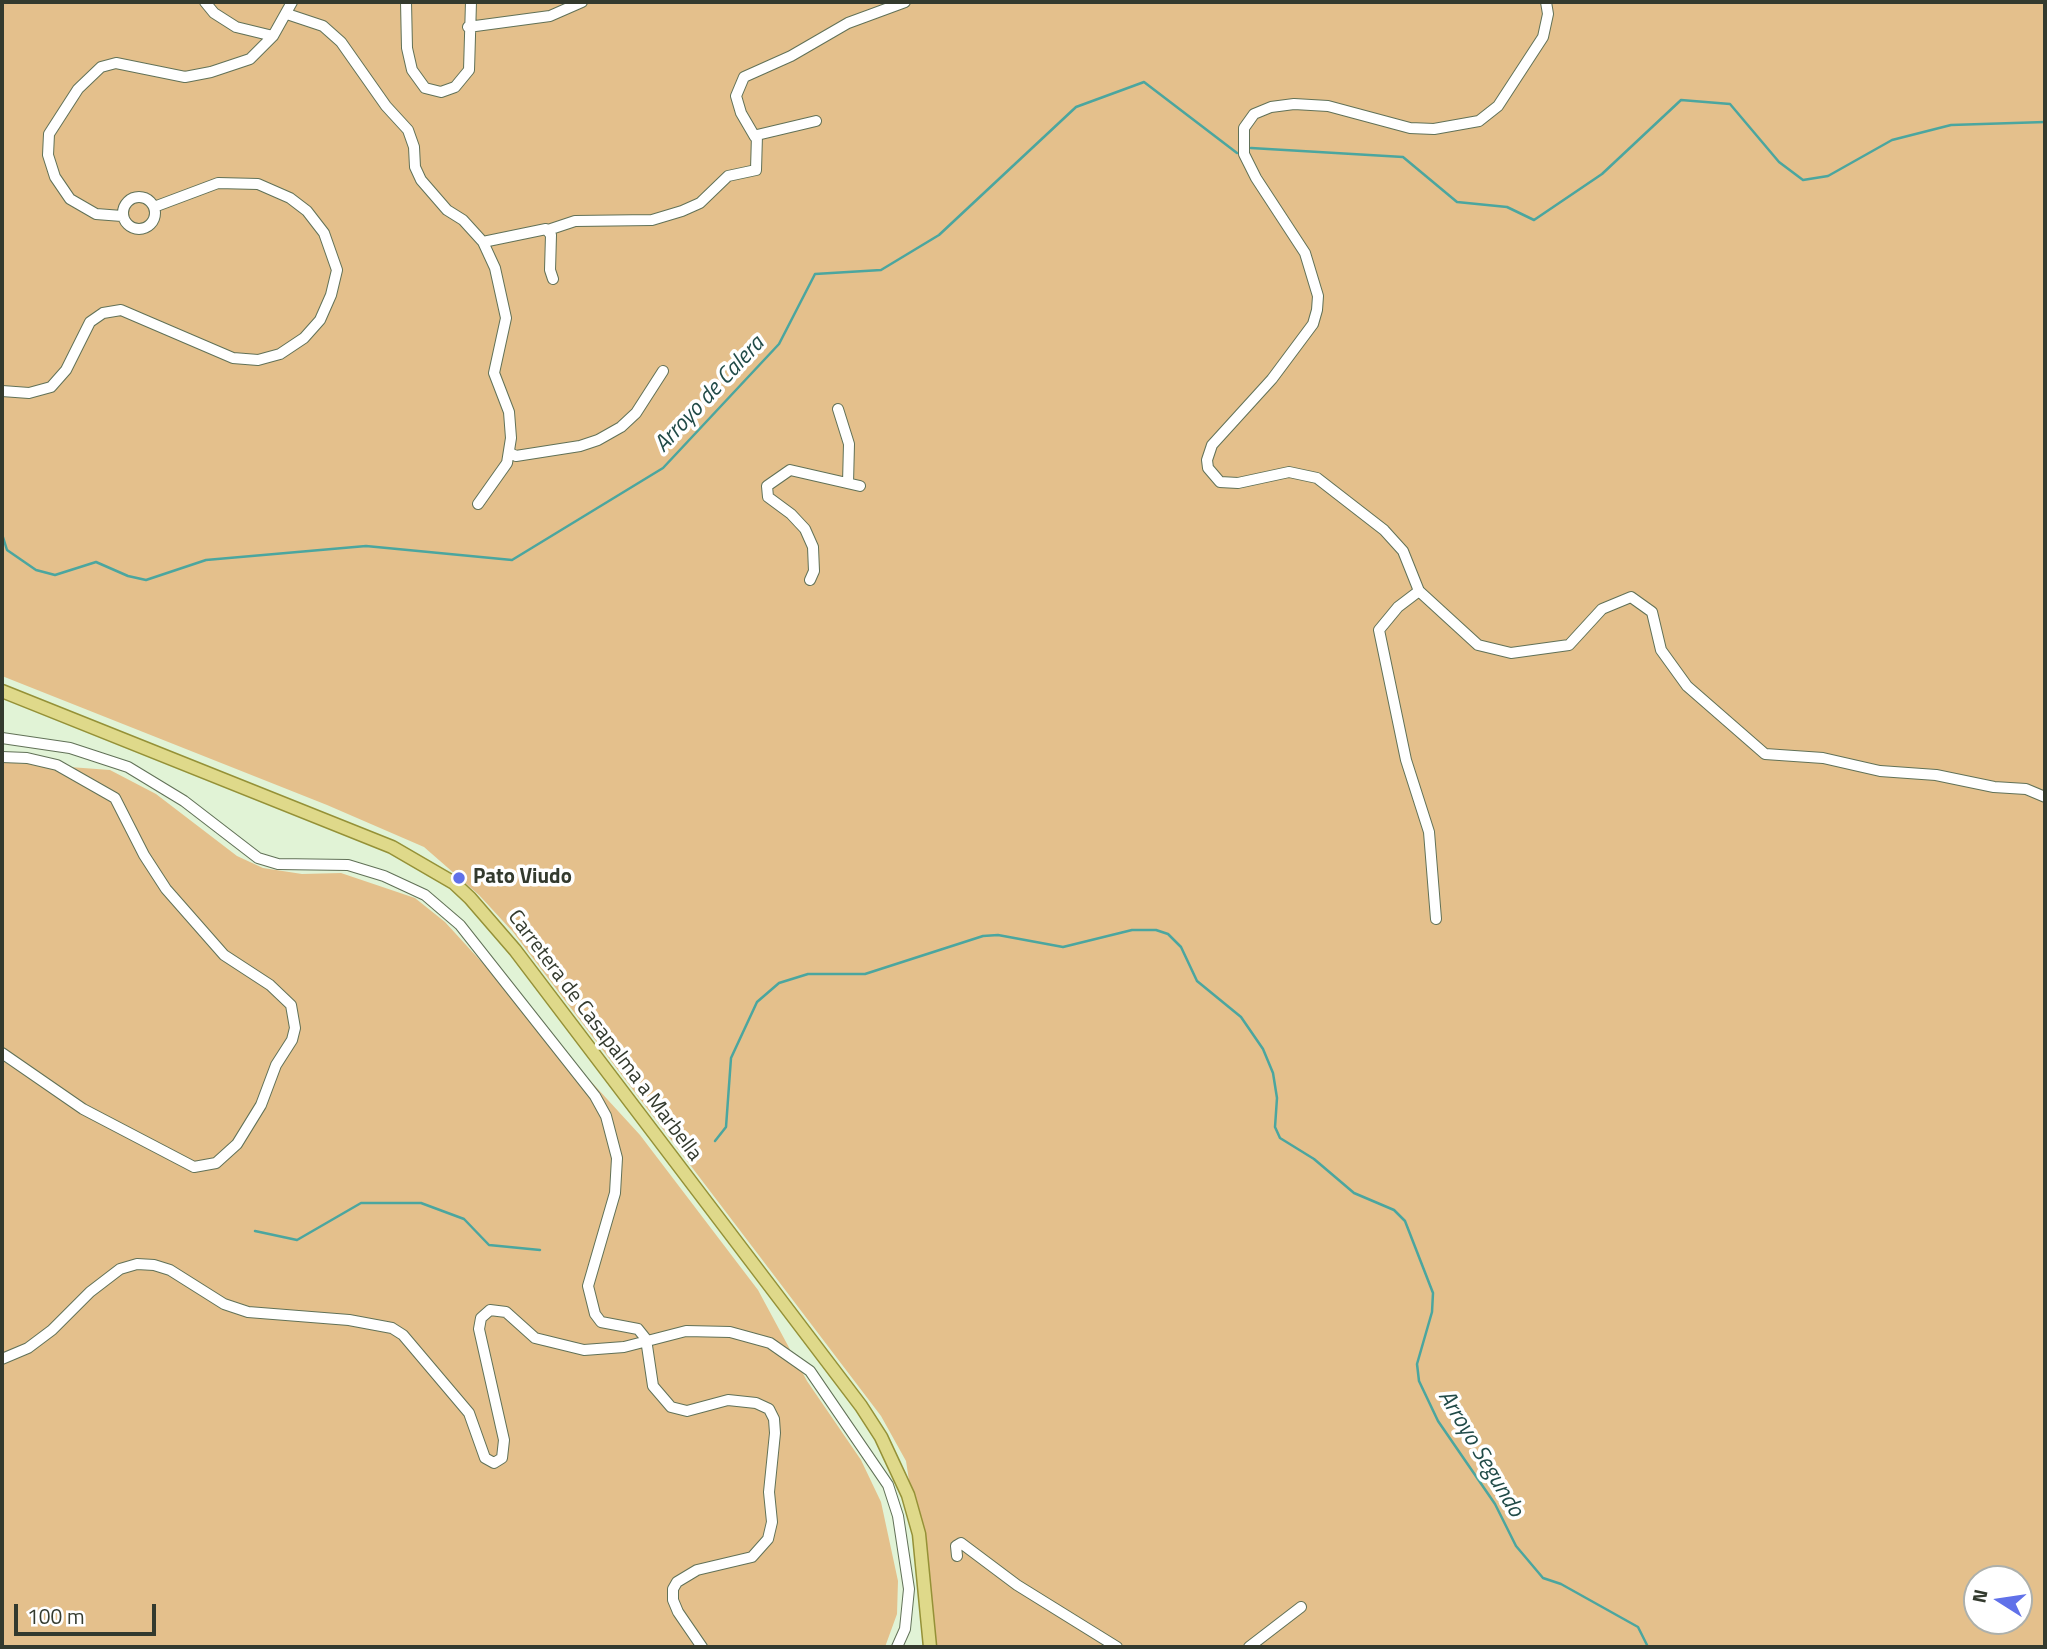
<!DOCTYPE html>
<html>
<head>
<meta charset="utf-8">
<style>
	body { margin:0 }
	#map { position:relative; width:2047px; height:1649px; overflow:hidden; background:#e1f3d6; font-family:"Titillium Web",sans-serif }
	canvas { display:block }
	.frame { position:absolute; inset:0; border:4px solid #333a2e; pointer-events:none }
	.north { position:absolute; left:1963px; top:1565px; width:70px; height:70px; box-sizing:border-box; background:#fff; border:2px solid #adb0ab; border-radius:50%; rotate:282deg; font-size:19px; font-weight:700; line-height:28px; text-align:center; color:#333a2e }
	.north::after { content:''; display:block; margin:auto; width:24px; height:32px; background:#6071e9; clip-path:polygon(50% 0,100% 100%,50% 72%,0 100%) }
	.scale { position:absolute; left:14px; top:1604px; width:142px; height:32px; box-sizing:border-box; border:4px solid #333a2e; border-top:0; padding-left:9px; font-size:21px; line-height:24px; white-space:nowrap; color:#333a2e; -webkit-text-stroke:5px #fff; paint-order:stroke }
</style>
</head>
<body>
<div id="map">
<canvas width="2047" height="1649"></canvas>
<div class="frame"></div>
<div class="north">N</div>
<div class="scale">100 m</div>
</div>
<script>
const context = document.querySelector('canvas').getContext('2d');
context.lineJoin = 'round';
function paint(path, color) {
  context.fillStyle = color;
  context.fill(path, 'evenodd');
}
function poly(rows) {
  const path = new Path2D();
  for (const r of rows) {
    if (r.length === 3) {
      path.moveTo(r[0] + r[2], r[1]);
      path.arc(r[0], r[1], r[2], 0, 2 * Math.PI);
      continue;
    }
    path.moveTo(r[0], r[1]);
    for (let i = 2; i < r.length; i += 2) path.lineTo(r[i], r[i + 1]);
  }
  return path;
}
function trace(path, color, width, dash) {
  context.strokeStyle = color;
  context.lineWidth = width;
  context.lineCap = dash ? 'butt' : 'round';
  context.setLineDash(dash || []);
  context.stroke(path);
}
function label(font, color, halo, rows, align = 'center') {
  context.font = font + ' "Titillium Web",sans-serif';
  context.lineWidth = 7;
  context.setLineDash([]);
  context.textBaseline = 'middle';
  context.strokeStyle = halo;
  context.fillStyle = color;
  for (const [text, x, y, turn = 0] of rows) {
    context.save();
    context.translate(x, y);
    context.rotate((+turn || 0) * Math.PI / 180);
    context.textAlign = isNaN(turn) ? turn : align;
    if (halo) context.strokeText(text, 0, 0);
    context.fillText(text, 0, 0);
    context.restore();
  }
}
paint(poly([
	[2,2,2045,2,2045,1647,935,1647,906,1461,881,1416,513,932,479,895,424,847,327,805,2,676],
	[1977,1579,2019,1579,2019,1621,1977,1621],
	[2,762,110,770,156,794,237,856,263,868,302,874,341,873,415,898,445,922,640,1135,758,1290,807,1381,861,1460,881,1502,898,1581,897,1614,885,1647,2,1647]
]), '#e4c08c');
trace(poly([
	[1251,148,1403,157,1457,202,1507,207,1534,220,1602,174,1681,100,1730,104,1779,162,1803,180,1828,176,1892,140,1951,125,2045,122],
	[2,534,7,550,36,570,55,575,96,562,128,576,146,580,206,560,366,546,512,560,663,468,779,344,815,274,881,270,939,235,1076,107,1144,82,1237,153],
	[715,1141,726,1127,731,1058,757,1002,779,983,808,974,865,974,983,936,998,935,1063,947,1132,930,1156,930,1168,934,1181,947,1197,981,1241,1017,1263,1049,1273,1073,1277,1098,1275,1127,1280,1138,1314,1159,1354,1193,1394,1210,1405,1221,1433,1293,1432,1312,1417,1364,1419,1381,1438,1421,1495,1504,1516,1546,1543,1578,1561,1584,1638,1627,1648,1647],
	[255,1231,297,1240,361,1203,421,1203,464,1219,489,1245,540,1250]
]), '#4ba69f', 2.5);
const minor = poly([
	[205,2,214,13,236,27,273,36],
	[406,2,407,48,412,70,425,88,441,92,455,87,469,70,471,2],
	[287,14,323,26,341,42,386,106,408,130,414,147,415,167,421,180,447,210,463,220,483,242,495,268,506,318,494,373,509,412,511,438,507,463,478,504],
	[468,27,550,16,582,2],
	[755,137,741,113,736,96,744,77,791,56,848,23,905,2],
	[139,213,16],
	[122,216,96,214,70,199,55,177,48,155,49,134,78,89,101,67,116,63,185,77,211,72,250,59,273,36,292,2],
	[548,230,575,221,652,220,682,211,700,203,728,176,756,170,757,135,816,121],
	[483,242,546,229,551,235,550,270,553,279],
	[2,391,29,393,51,387,66,370,90,322,103,313,121,310,233,358,258,360,280,354,304,338,320,320,331,295,337,270,324,233,307,211,290,198,258,184,218,183,154,207],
	[838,409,849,444,848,483],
	[510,453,516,456,580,446,598,440,621,427,636,413,663,371],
	[810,580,814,571,813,547,805,529,791,514,768,497,767,486,790,470,860,486],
	[1419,591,1403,551,1384,530,1317,478,1289,472,1238,483,1220,482,1208,468,1207,460,1212,445,1272,379,1313,324,1317,310,1318,296,1305,253,1256,178,1244,154,1244,128,1254,114,1271,107,1294,104,1328,106,1410,128,1434,129,1479,121,1498,106,1543,37,1548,14,1546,2],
	[2,738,70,748,128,767,184,801,258,858,278,864,348,865,384,876,425,895,460,925,595,1096,606,1116,617,1158,615,1193,588,1286,595,1314,601,1322,638,1329,646,1339,653,1386,671,1407,687,1411,728,1400,756,1403,769,1409,774,1419,775,1433,769,1492,772,1522,768,1539,752,1557,697,1570,677,1582,673,1589,673,1600,678,1612,702,1647],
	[2,757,27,758,57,765,115,798,144,855,166,889,224,955,270,985,291,1005,295,1028,292,1040,276,1065,261,1105,237,1144,216,1163,194,1167,83,1109,2,1053],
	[1436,919,1429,832,1406,760,1379,630,1398,607,1419,591,1478,645,1511,653,1569,645,1602,609,1631,597,1652,612,1661,650,1687,686,1765,754,1823,758,1880,771,1936,775,1994,787,2026,789,2045,797],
	[2,1359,28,1348,52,1330,90,1292,120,1269,137,1264,154,1265,170,1270,224,1304,248,1312,349,1320,392,1328,403,1335,469,1413,485,1458,494,1463,502,1458,504,1440,479,1329,481,1318,490,1310,506,1312,535,1338,584,1350,624,1347,686,1331,730,1332,770,1343,810,1371,888,1485,898,1516,909,1589,905,1629,897,1647],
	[957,1556,956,1546,961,1543,1017,1585,1117,1647],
	[1249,1647,1301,1607]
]);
const major = poly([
	[2,691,392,847,454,883,470,898,515,950,861,1406,881,1437,908,1495,919,1534,930,1647]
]);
trace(minor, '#617157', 12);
trace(major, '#959137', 15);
trace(minor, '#fff', 10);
trace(major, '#dfd98a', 12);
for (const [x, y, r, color] of [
	[459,878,7,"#6071e9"]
]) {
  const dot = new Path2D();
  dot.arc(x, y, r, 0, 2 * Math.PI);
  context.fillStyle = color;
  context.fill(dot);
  trace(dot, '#fff', 2.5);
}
label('bold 21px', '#333a2e', '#fff', [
	["Pato Viudo",473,878]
], 'left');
label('21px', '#333a2e', '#fff', [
	["Carretera de Casapalma a Marbella",604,1036,53]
]);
label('italic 23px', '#214b48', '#fff', [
	["Arroyo de Calera",710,395,-47],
	["Arroyo Segundo",1480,1454,59]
]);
</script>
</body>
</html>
